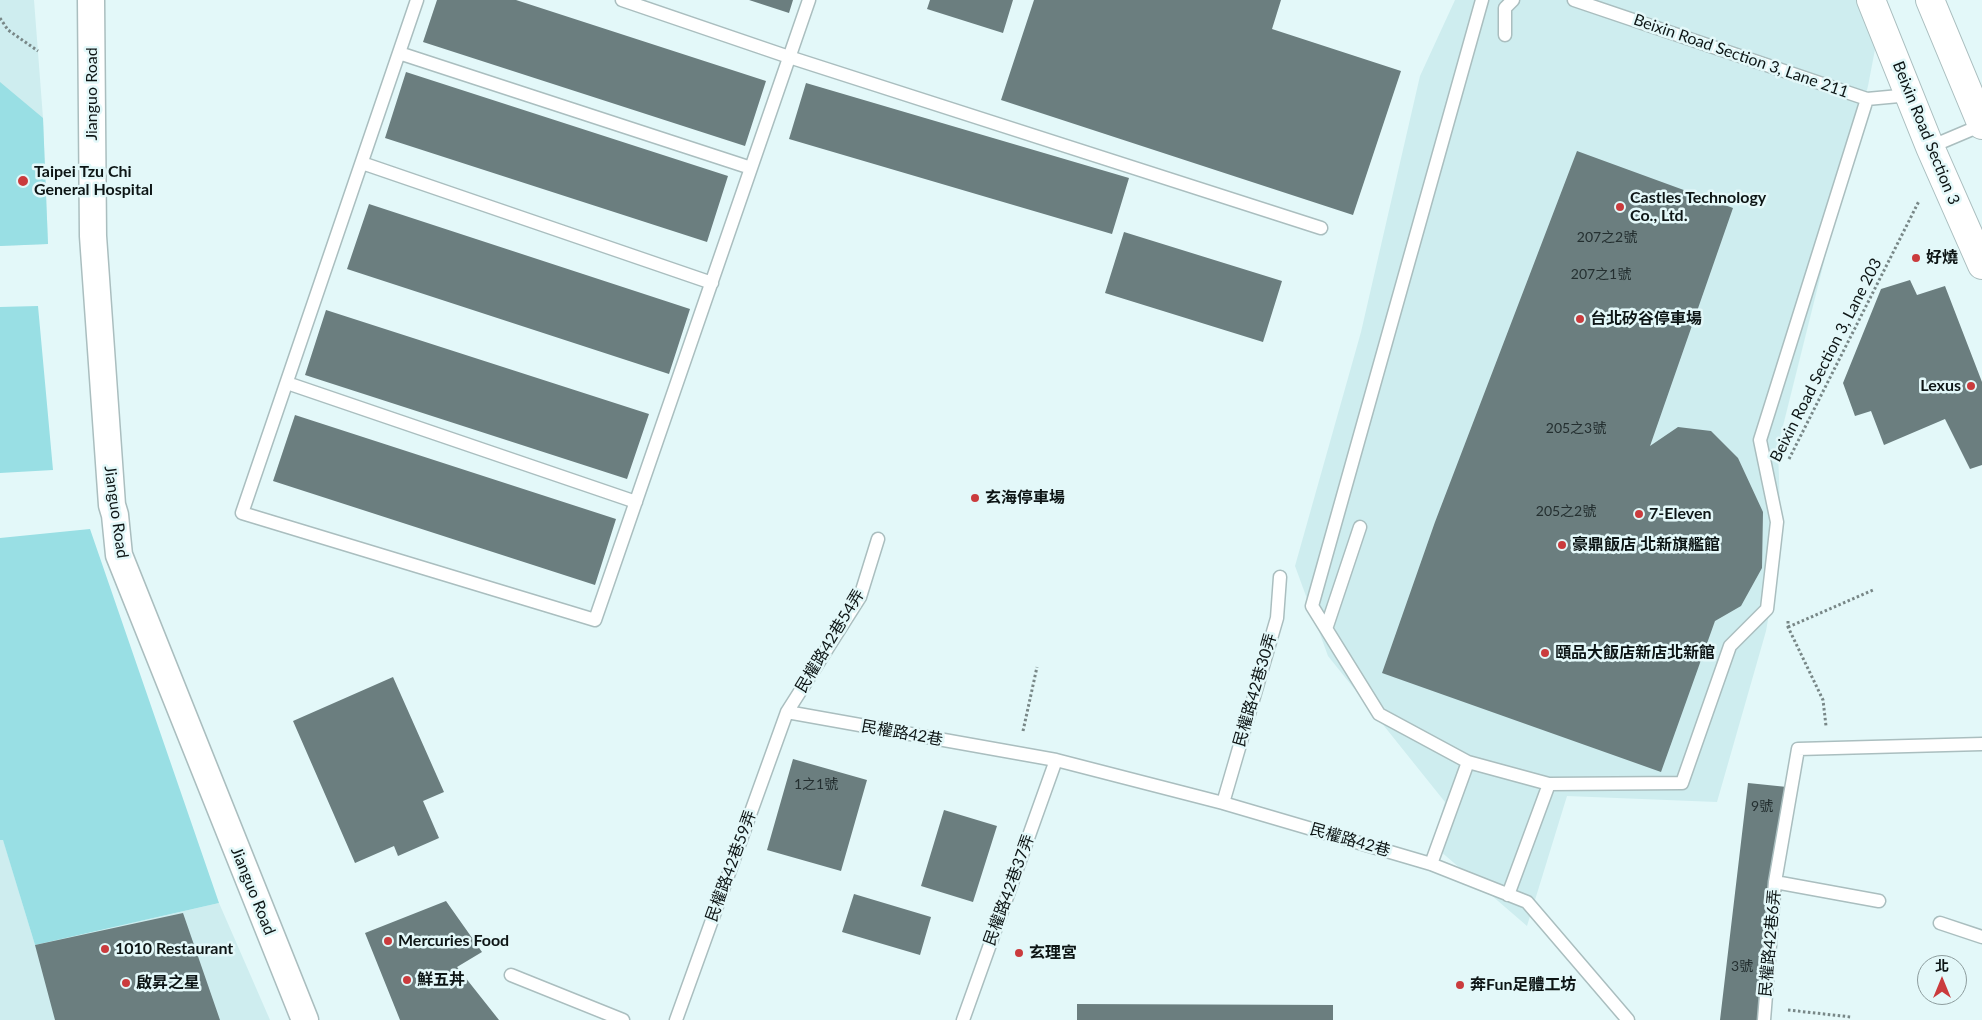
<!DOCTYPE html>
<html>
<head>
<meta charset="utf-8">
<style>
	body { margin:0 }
	#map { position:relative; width:1982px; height:1020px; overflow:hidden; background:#e3f8f9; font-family:Lato,"Noto Sans TC",sans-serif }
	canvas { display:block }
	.north { position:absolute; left:1917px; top:955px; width:50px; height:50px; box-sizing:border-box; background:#e3f8f9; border:1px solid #8d9d9e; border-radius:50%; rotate:0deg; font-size:14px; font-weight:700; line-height:20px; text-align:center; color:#0d1515 }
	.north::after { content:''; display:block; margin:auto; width:18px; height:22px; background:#ca3b3d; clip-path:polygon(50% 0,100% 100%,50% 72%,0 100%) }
</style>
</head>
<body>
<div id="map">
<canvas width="1982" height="1020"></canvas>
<div class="north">北</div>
</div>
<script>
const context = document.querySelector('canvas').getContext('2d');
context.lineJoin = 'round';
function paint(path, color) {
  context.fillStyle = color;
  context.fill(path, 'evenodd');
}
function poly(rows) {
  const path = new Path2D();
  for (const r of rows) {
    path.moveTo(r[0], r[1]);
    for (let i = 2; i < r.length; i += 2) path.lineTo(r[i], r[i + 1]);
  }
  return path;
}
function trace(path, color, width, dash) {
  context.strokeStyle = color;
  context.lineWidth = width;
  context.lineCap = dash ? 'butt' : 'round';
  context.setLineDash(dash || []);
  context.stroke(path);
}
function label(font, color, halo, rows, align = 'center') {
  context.font = font + ' Lato,"Noto Sans TC",sans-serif';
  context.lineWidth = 5;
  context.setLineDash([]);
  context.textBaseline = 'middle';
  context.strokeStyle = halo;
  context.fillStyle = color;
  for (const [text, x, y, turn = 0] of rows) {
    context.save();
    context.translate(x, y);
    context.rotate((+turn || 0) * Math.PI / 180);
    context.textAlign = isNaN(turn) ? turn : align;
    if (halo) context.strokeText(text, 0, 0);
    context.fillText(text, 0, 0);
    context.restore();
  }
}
paint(poly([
	[0,0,34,0,43,118,48,244,0,246],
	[1455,0,1859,0,1877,39,1868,86,1778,446,1781,546,1766,631,1717,802,1567,796,1527,926,1432,844,1445,802,1328,656,1295,566,1361,332,1420,76],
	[3,839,35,945,219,903,270,1020,0,1020,0,840]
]), '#ceedef');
paint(poly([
	[0,82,43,118,48,244,0,246],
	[38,306,53,470,0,473,0,307],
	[90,529,219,903,35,945,3,840,0,840,0,538]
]), '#99dfe4');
paint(poly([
	[437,0,516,0,766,81,745,146,423,42],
	[749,0,793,0,789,13],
	[930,0,1013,0,1003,33,927,9],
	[1034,0,1281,0,1272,29,1401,71,1353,215,1001,100],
	[406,72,728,176,707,242,385,138],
	[806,83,1129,178,1112,234,789,139],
	[1577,151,1733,208,1650,446,1678,427,1711,431,1738,458,1763,512,1762,568,1741,606,1715,621,1661,772,1382,673,1435,522],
	[369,204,690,309,669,374,347,269],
	[1124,232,1282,281,1263,342,1105,293],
	[1910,280,1917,295,1945,286,1982,382,1982,465,1970,469,1945,419,1884,445,1871,411,1855,416,1843,383,1881,289],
	[326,310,649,414,627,479,305,375],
	[295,415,616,519,595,585,273,481],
	[393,677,444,792,423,801,439,838,398,856,394,846,355,863,293,721],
	[793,759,867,780,841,871,767,850],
	[1748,783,1787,787,1760,1020,1720,1020],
	[944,810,997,826,973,902,921,886],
	[854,894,931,917,920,955,842,932],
	[446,901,482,952,457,967,499,1020,400,1020,365,933],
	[183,913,220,1020,55,1020,35,945],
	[1077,1004,1333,1005,1333,1020,1077,1020]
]), '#6b7e7f');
const lane = poly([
	[417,0,242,513,595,620,809,0],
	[622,0,789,57,1321,228],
	[1482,0,1312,606,1379,714,1468,762,1549,784,1682,783,1730,646,1767,609,1777,522,1760,440,1867,99],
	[1574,0,1867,99,1910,95],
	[1505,35,1505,8,1513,0],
	[399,53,751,168],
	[1930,147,1982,125],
	[362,163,712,283],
	[287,383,636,502],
	[1327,626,1360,527],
	[787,712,1056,760,1223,803,1431,864,1527,902,1628,1020],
	[1223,803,1277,618,1280,577],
	[1431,864,1468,762],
	[1775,882,1879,901],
	[1508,895,1549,784],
	[1940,923,1982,937],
	[511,975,623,1020],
	[676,1020,787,712,860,597,878,539],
	[963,1020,1056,760],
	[1764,1020,1775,882,1798,749,1982,744]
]);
const street = poly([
	[91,0,93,236,112,505,115,515,119,555,305,1020]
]);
const primary = poly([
	[1871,0,1930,147,1982,265],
	[1930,0,1982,125]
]);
trace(lane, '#aabebf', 15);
trace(street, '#aabebf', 29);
trace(primary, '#aabebf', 30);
trace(poly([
	[0,18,8,30,38,51],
	[1789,459,1919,201],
	[1788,621,1788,627,1823,700,1826,726],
	[1788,627,1873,590],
	[1023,731,1037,667],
	[1788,1010,1851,1017]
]), '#788787', 3, [2.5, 2.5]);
trace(lane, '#fff', 12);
trace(street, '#fff', 26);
trace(primary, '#fff', 28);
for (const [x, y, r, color] of [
	[23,181,6,"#ca3b3d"],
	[1620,207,5,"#ca3b3d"],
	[1916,258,5,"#ca3b3d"],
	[1580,319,5,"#ca3b3d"],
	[1971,386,5,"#ca3b3d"],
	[975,498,5,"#ca3b3d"],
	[1639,514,5,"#ca3b3d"],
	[1562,545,5,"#ca3b3d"],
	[1545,653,5,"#ca3b3d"],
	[388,941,5,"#ca3b3d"],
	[105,949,5,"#ca3b3d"],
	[1019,953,5,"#ca3b3d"],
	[407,980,5,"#ca3b3d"],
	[126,983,5,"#ca3b3d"],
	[1460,985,5,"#ca3b3d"]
]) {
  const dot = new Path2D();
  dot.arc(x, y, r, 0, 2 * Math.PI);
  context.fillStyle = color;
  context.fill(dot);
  trace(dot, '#e3f8f9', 2);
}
label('14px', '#242f30', null, [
	["207之2號",1607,237],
	["207之1號",1601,274],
	["205之3號",1576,428],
	["205之2號",1566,511],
	["1之1號",816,784],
	["9號",1762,806],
	["3號",1742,966]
]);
label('16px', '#0d1515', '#e3f8f9', [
	["Beixin Road Section 3, Lane 211",1741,56,19],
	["Jianguo Road",92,94,-90],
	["Beixin Road Section 3",1926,133,68],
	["Beixin Road Section 3, Lane 203",1826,360,-63],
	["Jianguo Road",116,512,82],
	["民權路42巷54弄",830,641,-59],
	["民權路42巷30弄",1255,690,-74],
	["民權路42巷",902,733,10],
	["民權路42巷",1350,840,16],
	["民權路42巷59弄",731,866,-70],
	["民權路42巷37弄",1009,890,-70],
	["Jianguo Road",253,891,68],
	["民權路42巷6弄",1770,943,-85]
]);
label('bold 16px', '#0d1515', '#e3f8f9', [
	["Taipei Tzu Chi",34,172],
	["General Hospital",34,190],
	["Castles Technology",1630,198],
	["Co., Ltd.",1630,216],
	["好燒",1926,258],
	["台北矽谷停車場",1590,319],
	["Lexus",1961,386,"right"],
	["玄海停車場",985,498],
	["7-Eleven",1649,514],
	["豪鼎飯店 北新旗艦館",1572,545],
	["頤品大飯店新店北新館",1555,653],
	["Mercuries Food",398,941],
	["1010 Restaurant",115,949],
	["玄理宮",1029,953],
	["鮮五丼",417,980],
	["啟昇之星",136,983],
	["奔Fun足體工坊",1470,985]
], 'left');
</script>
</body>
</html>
